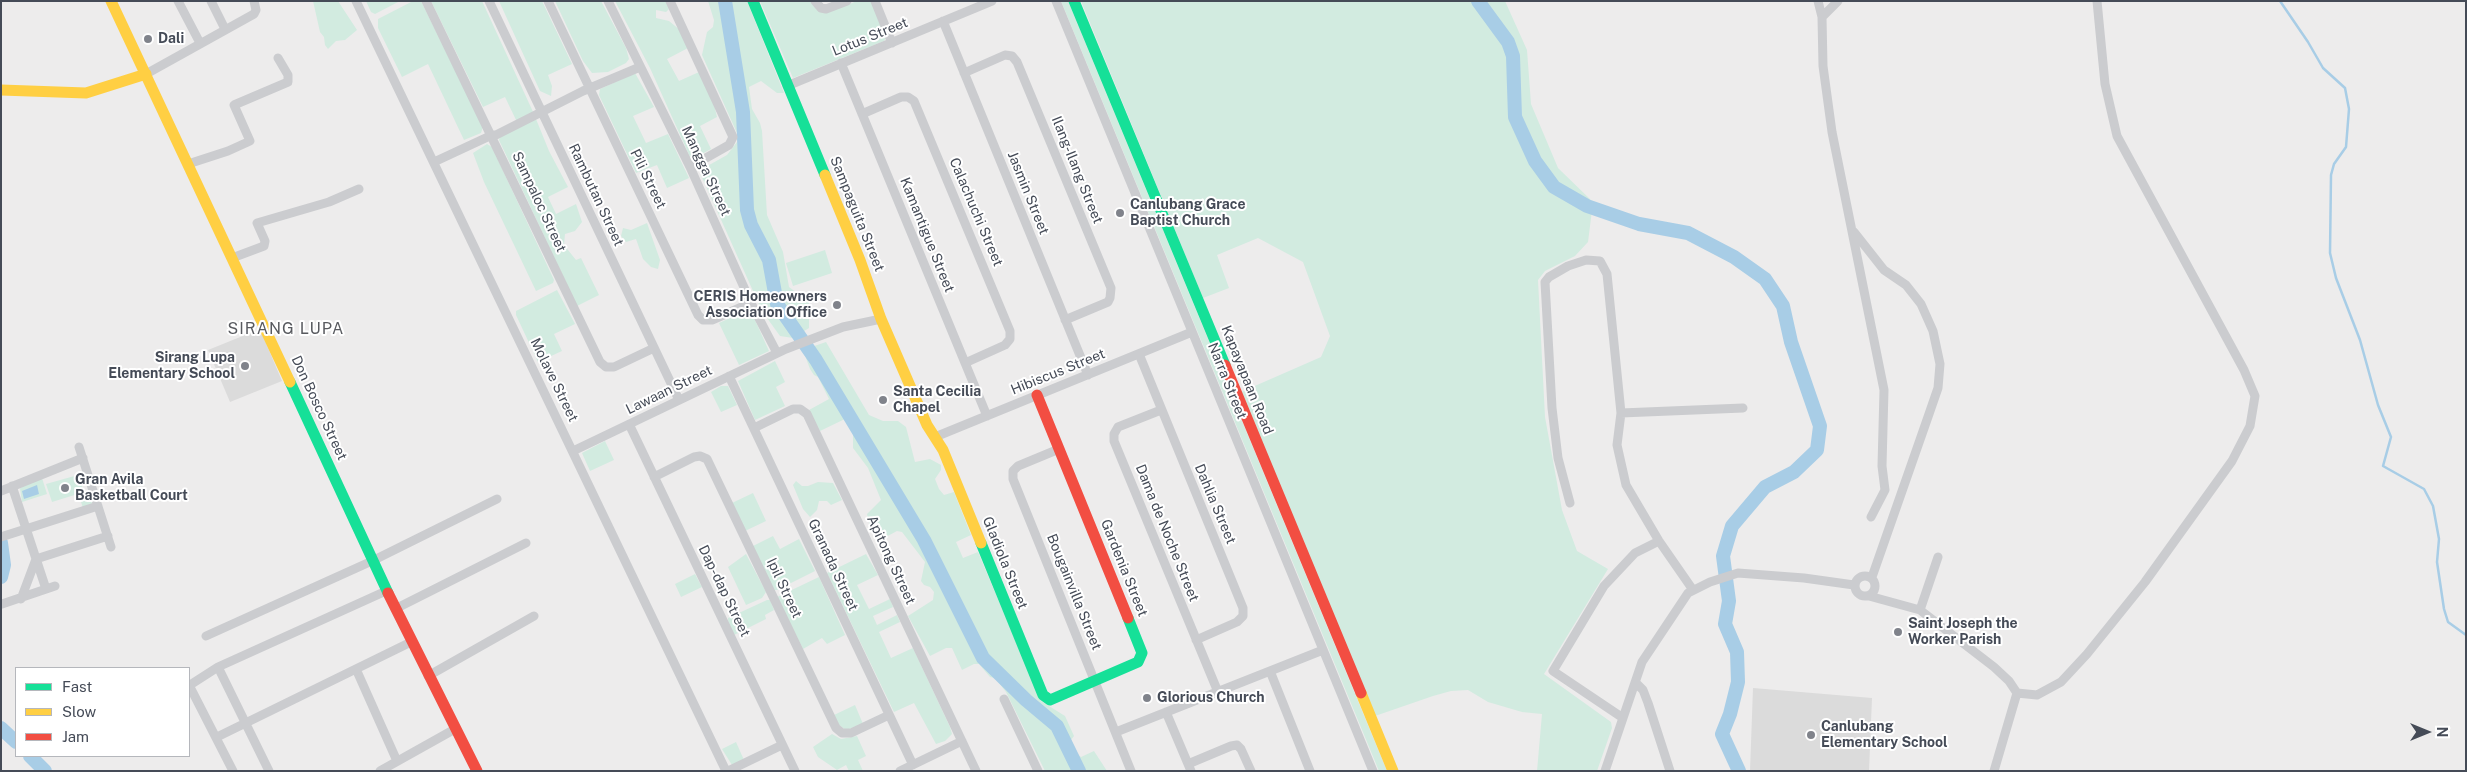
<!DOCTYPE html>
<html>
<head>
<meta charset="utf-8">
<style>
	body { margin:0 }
	#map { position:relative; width:2467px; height:772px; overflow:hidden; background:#edecec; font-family:"Public Sans",sans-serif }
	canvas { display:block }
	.frame { position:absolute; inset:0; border:2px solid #454b57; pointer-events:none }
	.legend { position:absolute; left:15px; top:667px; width:175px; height:90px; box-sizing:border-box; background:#fff; border:1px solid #b5b7bc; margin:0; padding:6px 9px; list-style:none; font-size:15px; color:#454b57 }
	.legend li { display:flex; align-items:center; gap:10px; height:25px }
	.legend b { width:25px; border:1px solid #b5b7bc }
	.north { position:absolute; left:2402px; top:707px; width:50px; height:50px; -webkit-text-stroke:4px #fff; paint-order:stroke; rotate:90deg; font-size:14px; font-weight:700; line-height:20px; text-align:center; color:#454b57 }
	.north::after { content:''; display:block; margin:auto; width:18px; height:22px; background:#454b57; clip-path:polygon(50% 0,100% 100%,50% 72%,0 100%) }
</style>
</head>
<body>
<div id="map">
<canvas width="2467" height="772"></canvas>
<div class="frame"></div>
<ul class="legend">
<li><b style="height:6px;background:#16e098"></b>Fast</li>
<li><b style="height:6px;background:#ffcf43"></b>Slow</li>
<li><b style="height:6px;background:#f24e42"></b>Jam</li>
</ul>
<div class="north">N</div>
</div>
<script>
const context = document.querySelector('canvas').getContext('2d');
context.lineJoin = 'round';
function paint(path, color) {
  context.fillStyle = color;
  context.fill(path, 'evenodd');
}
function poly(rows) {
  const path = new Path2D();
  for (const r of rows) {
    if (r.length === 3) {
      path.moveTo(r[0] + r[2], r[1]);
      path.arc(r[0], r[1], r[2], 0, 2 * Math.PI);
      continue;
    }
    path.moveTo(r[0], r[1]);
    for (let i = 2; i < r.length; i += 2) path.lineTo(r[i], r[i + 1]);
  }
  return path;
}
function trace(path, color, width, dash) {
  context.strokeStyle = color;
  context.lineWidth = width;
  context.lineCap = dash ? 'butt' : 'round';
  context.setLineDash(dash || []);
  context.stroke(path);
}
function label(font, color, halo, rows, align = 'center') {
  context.font = font + ' "Public Sans",sans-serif';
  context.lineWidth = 4;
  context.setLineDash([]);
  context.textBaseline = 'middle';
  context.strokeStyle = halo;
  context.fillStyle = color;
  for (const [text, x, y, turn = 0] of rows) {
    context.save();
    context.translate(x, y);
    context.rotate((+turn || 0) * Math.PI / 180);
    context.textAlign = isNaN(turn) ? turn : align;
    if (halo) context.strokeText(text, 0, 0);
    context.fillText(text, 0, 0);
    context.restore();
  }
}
paint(poly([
	[260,329,282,381,230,402,208,350],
	[1753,688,1872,698,1869,771,1750,771]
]), '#dbdbdb');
paint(poly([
	[313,1,338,1,357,30,345,40,336,41,328,49,325,45,324,37,320,32],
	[366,1,400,1,375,14,371,12],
	[413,1,421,1,483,127,481,133,464,140,428,64,402,77,378,28,378,19],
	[431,1,482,1,534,114,517,122,505,97,483,107],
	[499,1,542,1,572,64,548,75,552,86,551,96,540,91],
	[555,1,601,1,626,48,629,59,626,63,608,72,592,73,583,61],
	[615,1,666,1,669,9,666,12,656,10,656,18,669,21,680,30,688,48,667,59,679,81,699,72,714,104,717,117,700,126,711,149,696,157,690,157,650,68],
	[708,1,747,1,784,93,777,93,761,81,749,87,752,109,760,123,762,131,767,215,783,252,789,287,797,293,806,295,809,300,809,328,793,338,780,336,762,311,701,175,702,169,727,155,737,142,737,133,702,55,707,32,713,27,714,20],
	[760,1,812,1,817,10,832,11,857,1,871,1,886,37,884,41,793,78],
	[1061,1,1068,1,1387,771,1379,771],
	[1081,1,1505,1,1527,50,1531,104,1558,168,1593,202,1588,242,1575,256,1545,271,1538,280,1545,417,1562,510,1577,551,1608,569,1544,674,1611,722,1612,728,1597,771,1537,771,1542,714,1522,712,1488,702,1468,690,1451,691,1433,696,1375,716,1241,392,1321,357,1330,336,1303,262,1258,238,1217,255,1229,288,1203,298],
	[635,73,654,107,633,116,646,143,668,134,689,178,667,188,657,165,636,173,599,95,600,89],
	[536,119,549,151,568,187,548,197,556,214,576,204,582,222,575,231,565,234,564,245,576,260,581,258,599,295,577,306,499,140,500,136],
	[487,144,492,147,554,280,553,283,536,291,484,182,473,153],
	[647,223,660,260,658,269,651,267,643,259,636,239,626,242,621,236,623,228,631,230],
	[825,250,832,273,793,286,786,263],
	[557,290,575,324,554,334,562,351,538,362,516,315,516,311],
	[750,309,769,351,739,365,719,323],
	[826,342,869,415,883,421,898,421,906,427,915,462,930,459,941,465,941,470,935,479,939,489,944,495,954,492,971,535,956,542,963,558,978,552,1041,701,1065,716,1074,736,1071,740,1075,752,1081,757,1094,751,1107,771,1045,771,1006,692,995,678,990,677,979,664,974,664,962,670,952,648,946,648,930,656,908,616,933,600,934,592,930,587,924,585,921,581,925,562,902,532,897,531,882,539,879,533,871,530,867,514,881,500,868,468,853,448,853,431,847,418,820,431,809,410,829,399,818,377,814,375,810,369,803,350],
	[775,361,785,382,776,387,785,406,755,420,738,381],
	[721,386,728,386,737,405,721,412,711,392],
	[605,441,614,460,590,471,582,453],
	[78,475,84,492,52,502,46,484],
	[42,478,47,494,22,502,20,488],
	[796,481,802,486,808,486,818,482,833,483,842,500,831,505,827,501,819,501,817,510,810,517,803,509,793,485],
	[90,492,92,505,83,508,79,496],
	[753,493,766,521,745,531,732,503],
	[773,536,780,549,799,539,815,571,777,590,774,590,753,546],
	[746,554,766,592,762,598,746,605,728,567],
	[866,554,878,575,857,585,869,609,890,599,893,607,873,616,877,625,897,615,900,622,879,632,891,658,913,648,950,727,952,734,945,741,936,744,914,703,894,712,827,573],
	[695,574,702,587,681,597,675,584],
	[819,577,845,635,827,644,822,638,803,649,777,597],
	[767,600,770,600,774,610,765,615,766,619,734,635,728,621,728,618],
	[855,705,863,724,846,730,839,725,834,715],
	[832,734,841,739,857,736,866,756,858,760,863,771,849,771,846,765,837,770,818,757,813,747],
	[736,742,744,760,732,765,722,749]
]), '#d2ebe0');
paint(poly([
	[37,485,39,494,24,499,22,491]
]), '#a8cde6');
trace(poly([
	[2280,1,2308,42,2323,68,2345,88,2349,109,2346,147,2334,164,2331,175,2330,253,2336,278,2360,340,2378,405,2391,437,2383,466,2424,489,2433,506,2439,539,2437,562,2444,609,2448,622,2466,635]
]), '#a8cde6', 2.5);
trace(poly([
	[725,1,743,112,747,210,751,225,769,260,777,304,816,360,924,540,983,658,1026,700,1057,726,1079,771],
	[1478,1,1508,42,1513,56,1515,117,1535,161,1554,187,1587,206,1639,224,1688,233,1734,257,1765,279,1783,306,1791,342,1820,426,1817,450,1794,472,1765,487,1732,526,1723,556,1729,601,1725,624,1737,652,1738,682,1730,714,1722,734,1739,771],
	[1,543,4,565,1,577],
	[1,728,16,742],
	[30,756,45,771]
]), '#a8cde6', 14);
trace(poly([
	[178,1,200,43],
	[211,1,225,29],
	[356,1,726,771],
	[426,1,600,362,606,367,614,367,654,348],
	[489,1,679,400],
	[548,1,698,315,703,320,712,320,751,303],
	[608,1,690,167,751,303,777,353],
	[670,1,733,137,729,145,690,167],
	[815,1,821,8,826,9,847,1],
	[875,1,892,43],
	[1056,1,1373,771],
	[1818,1,1822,17],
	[1838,1,1822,17,1823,66,1832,132,1884,390,1882,466,1885,490,1871,517],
	[943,21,1088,375],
	[841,63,987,416],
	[964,73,1005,55,1012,56,1017,62,1111,288,1110,298,1108,302,1065,320],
	[146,74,254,14,256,10,254,1],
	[787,86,992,1],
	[862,114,901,97,908,97,914,101,1010,331,1010,339,1005,345,965,363],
	[434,162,492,135,496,135,583,91,640,67],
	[188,164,228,151,250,141,234,105,288,82,288,75,278,58],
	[1854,232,1884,270,1906,285,1921,304,1933,331,1940,364,1938,388,1929,414,1872,577],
	[232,258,264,246,265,241,257,223,329,202,359,189],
	[1139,354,1243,608,1243,616,1237,622,1196,640],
	[729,376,913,765],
	[1161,410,1118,427,1114,434,1114,441,1218,692],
	[1621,413,1743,408],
	[629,424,795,771],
	[754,428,793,409,800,409,807,414,976,771],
	[935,437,1192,332],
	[79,447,111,547],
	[1059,449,1018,466,1013,471,1013,479,1131,771],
	[573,451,786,349,843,327,881,319],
	[654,477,694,457,700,456,707,459,836,728,842,733,851,733,889,715],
	[12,486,46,589],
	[1,491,83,458],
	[1570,503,1558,458,1552,408,1545,282,1549,277,1568,266,1586,260,1600,261,1607,274,1621,413,1617,445,1626,485,1659,541,1693,590],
	[1,537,98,506],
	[1865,586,10],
	[1869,596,1920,610,1994,667,2009,681,2017,693,2037,695,2061,682,2087,654,2145,582,2232,461,2250,426,2255,396,2244,370,2117,136,2105,84,2097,1],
	[21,599,36,559,108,536],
	[2,604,55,586],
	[395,609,526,543],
	[1920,610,1938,557],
	[206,636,372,561,497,499],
	[218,667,269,771],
	[356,669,397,761],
	[1270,671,1310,771],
	[428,676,534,616],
	[1636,683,1643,690,1648,703,1670,771],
	[189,685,233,771],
	[190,685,218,667,386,591],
	[1004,699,1038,771],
	[1166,712,1191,771],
	[1623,718,1553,671,1604,586,1635,553,1659,541],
	[1116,732,1323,650],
	[217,737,411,642],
	[1188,764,1231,746,1237,745,1241,749,1251,771],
	[380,771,455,729],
	[728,771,782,745],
	[900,771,962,741],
	[1605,771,1642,662,1688,593,1710,582,1738,573,1804,578,1854,585],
	[1994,771,2017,693]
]), '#cbcccf', 9);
trace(poly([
	[753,1,825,175],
	[1074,1,1225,365],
	[290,382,388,593],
	[981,543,1043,695,1050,700,1138,662,1142,653,1128,618]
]), '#16e098', 11);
trace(poly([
	[111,1,290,382],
	[1,90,86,93,146,74],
	[825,175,860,260,881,319,927,425,943,450,981,543],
	[1361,693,1393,771]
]), '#ffcf43', 11);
trace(poly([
	[1225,365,1361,693],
	[1037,395,1128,618],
	[388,593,477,771]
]), '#f24e42', 11);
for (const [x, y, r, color] of [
	[148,39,5,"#80838b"],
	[1120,213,5,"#80838b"],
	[837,305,5,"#80838b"],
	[245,366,5,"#80838b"],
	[883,400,5,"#80838b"],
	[65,488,5,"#80838b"],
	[1898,632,5,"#80838b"],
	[1147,698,5,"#80838b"],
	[1811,735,5,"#80838b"]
]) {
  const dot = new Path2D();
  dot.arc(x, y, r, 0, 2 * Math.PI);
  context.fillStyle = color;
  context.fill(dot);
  trace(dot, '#fff', 2);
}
label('14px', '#454b57', '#fff', [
	["Lotus Street",870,37,-22],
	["Ilang-Ilang Street",1077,170,68],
	["Mangga Street",706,171,65],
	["Pili Street",648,179,64],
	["Jasmin Street",1028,193,68],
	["Rambutan Street",596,195,65],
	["Sampaloc Street",539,202,65],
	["Calachuchi Street",976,212,67],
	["Sampaguita Street",857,214,68],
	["Kamantigue Street",927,235,68],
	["Hibiscus Street",1058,372,-22],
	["Molave Street",554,380,64],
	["Kapayapaan Road",1247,380,68],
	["Narra Street",1227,381,68],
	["Lawaan Street",669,390,-26],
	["Don Bosco Street",319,408,65],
	["Dahlia Street",1215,504,67],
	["Dama de Noche Street",1167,533,68],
	["Apitong Street",891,560,65],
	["Gladiola Street",1005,563,68],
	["Granada Street",833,565,65],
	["Gardenia Street",1124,568,68],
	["Ipil Street",784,588,65],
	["Dap-dap Street",724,591,64],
	["Bougainvilla Street",1074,592,68]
]);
label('bold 14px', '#454b57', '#fff', [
	["Dali",158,39],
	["Canlubang Grace",1130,205],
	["Baptist Church",1130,221],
	["CERIS Homeowners",827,297,"right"],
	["Association Office",827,313,"right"],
	["Sirang Lupa",235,358,"right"],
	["Elementary School",235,374,"right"],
	["Santa Cecilia",893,392],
	["Chapel",893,408],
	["Gran Avila",75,480],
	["Basketball Court",75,496],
	["Saint Joseph the",1908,624],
	["Worker Parish",1908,640],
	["Glorious Church",1157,698],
	["Canlubang",1821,727],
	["Elementary School",1821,743]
], 'left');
context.letterSpacing = '1px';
label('16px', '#585a5f', '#fff', [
	["SIRANG LUPA",286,329]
]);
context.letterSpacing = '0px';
</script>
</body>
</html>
